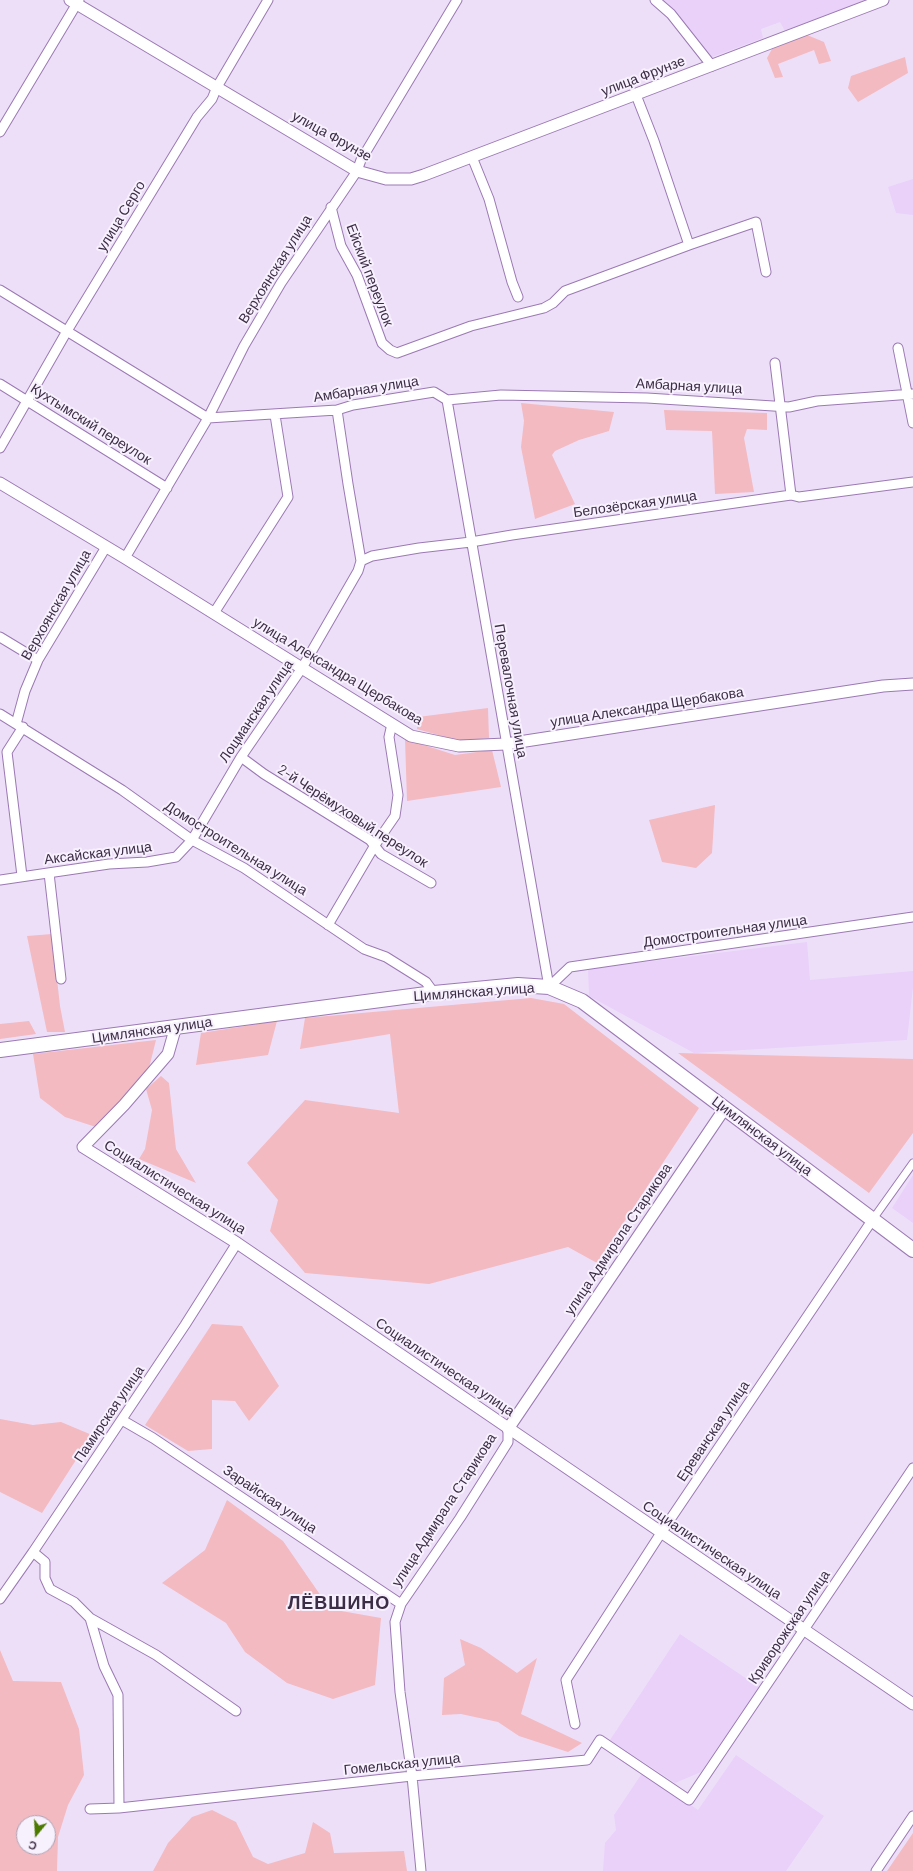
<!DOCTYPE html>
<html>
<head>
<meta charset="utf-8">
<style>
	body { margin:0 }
	#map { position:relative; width:913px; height:1871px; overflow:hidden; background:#eedff9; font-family:Barlow,sans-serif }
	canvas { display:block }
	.north { position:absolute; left:16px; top:1815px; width:40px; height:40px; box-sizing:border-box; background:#f7f0fd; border:1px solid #aca2b4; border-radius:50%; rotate:198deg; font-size:11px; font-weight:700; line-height:16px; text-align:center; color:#3c2d46 }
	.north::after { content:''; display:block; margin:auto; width:14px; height:18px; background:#4c7a00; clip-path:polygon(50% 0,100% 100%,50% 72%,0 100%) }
</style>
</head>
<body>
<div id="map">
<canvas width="913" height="1871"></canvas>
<div class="north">С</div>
</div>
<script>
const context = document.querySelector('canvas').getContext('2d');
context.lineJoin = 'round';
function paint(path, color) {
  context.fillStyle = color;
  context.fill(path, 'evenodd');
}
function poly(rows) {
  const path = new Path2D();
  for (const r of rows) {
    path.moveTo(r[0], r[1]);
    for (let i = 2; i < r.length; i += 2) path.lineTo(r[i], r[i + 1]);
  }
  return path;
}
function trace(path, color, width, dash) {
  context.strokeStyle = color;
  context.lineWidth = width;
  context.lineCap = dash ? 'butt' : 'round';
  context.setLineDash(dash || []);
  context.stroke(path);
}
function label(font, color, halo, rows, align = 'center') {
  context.font = font + ' Barlow,sans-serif';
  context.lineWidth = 4;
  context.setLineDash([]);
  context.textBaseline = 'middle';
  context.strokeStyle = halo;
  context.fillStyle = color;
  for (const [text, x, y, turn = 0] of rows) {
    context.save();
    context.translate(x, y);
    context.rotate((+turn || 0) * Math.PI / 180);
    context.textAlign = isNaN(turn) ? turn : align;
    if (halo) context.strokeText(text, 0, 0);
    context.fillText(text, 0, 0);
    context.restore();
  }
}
paint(poly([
	[661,0,869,0,785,31,780,22,761,29,763,38,712,57],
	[913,179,913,215,896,213,888,187],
	[807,942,810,980,913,971,913,987,907,1040,694,1053,589,996,588,969],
	[913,1175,913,1223,892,1208],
	[680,1634,759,1687,701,1772,675,1783,610,1740],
	[736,1755,824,1816,786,1871,603,1871,605,1843,616,1830,614,1815,643,1772,698,1810]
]), '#e9d1fa');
paint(poly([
	[807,35,824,42,831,61,819,64,814,50,778,64,783,77,775,78,767,58,772,49],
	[905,57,908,73,858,102,848,88,851,76],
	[521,403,614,412,609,431,579,440,555,451,552,455,575,504,535,519,521,447,524,421],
	[664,410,767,413,767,430,747,429,744,438,754,492,715,494,712,431,666,430],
	[488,708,489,738,459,741,417,729,418,717],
	[405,739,455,755,492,750,501,787,407,801],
	[715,805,712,853,696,868,662,862,649,820],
	[52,934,60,1006,65,1032,47,1032,27,936],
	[531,998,564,1004,699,1108,597,1263,568,1247,429,1284,305,1273,270,1231,278,1200,247,1163,305,1100,399,1113,390,1034,300,1049,305,1018],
	[29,1021,36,1034,0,1039,0,1024],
	[277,1021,268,1055,196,1065,201,1033],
	[156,1040,149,1068,96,1127,65,1117,40,1098,33,1054],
	[678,1053,913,1059,913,1133,869,1193],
	[161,1076,169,1083,176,1149,196,1183,139,1159,145,1149,152,1110,146,1089],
	[212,1324,242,1326,279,1386,249,1421,235,1401,212,1400,212,1449,188,1451,145,1425],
	[0,1419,33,1425,61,1422,92,1435,42,1513,0,1492],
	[227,1500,283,1541,330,1609,381,1618,375,1685,333,1699,287,1683,245,1652,226,1623,162,1583,205,1550],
	[460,1639,481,1648,517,1673,537,1658,521,1714,582,1743,568,1752,519,1736,498,1722,461,1714,442,1715,444,1678,465,1665],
	[0,1650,13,1681,61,1682,79,1729,84,1775,68,1805,58,1837,57,1871,0,1871],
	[24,1823,48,1823,48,1847,24,1847],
	[212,1810,236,1822,253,1857,268,1864,305,1853,313,1822,330,1833,334,1853,404,1851,407,1871,153,1871,168,1843,192,1817],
	[913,1833,913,1871,887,1871]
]), '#f3bac1');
const pedestrian = poly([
	[873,1219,913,1163]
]);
const minor = poly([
	[655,0,671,14,712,66],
	[636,95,654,141,689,245],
	[0,132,79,0],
	[472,157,489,199,512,282,518,297],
	[331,207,341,246,357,275,382,343,390,350,397,353,471,326,544,308,553,303,565,291,689,245,756,222,766,272],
	[0,290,208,418,337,410,353,405,434,392,447,400,501,395,647,398,789,407,817,401,913,394],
	[898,348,913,423],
	[775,363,791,495],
	[0,384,167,488],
	[447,400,549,987],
	[0,448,67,331,197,117,212,99,217,87,268,0],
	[125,558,208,418,244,346,281,283,357,171,361,160,457,0],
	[361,561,372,556,419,548,471,542,512,535,791,495,799,497,913,482],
	[214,613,288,497,275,415],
	[0,637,38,660],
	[0,714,122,790,192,840,244,868,364,949,386,957,426,982,434,993],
	[16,724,25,691,38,660,106,547],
	[241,757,264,774,370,840,381,854,431,883],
	[49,873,61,979],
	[22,876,7,752,23,727],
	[0,880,109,864,147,862,176,857,192,840,241,757,302,668,358,571,361,561,348,484,337,410],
	[328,925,375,845,395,816,398,795,389,737,392,724],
	[549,987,570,967,913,917],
	[122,1420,153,1438,401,1604],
	[33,1552,45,1562,45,1578,50,1589,74,1602,90,1618,156,1655,236,1711],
	[0,1599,33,1552,185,1325,237,1243],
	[90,1618,104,1666,118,1695,119,1808],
	[575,1724,566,1680,661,1533,873,1219],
	[90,1809,119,1808,412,1776,587,1760,600,1740,689,1800,913,1468],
	[421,1871,412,1776,400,1692,395,1622,401,1604,460,1518,508,1442,508,1429],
	[876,1871,913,1816]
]);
const tertiary = poly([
	[70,0,357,171,386,179,411,179,424,175,883,0],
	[0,483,125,558,411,736,459,746,506,744,883,686,913,684],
	[176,1026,168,1054,124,1105,83,1147,237,1243,913,1704],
	[508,1429,725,1108]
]);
const primary = poly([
	[0,1050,434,993,518,985,549,987,582,1001,913,1250]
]);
trace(pedestrian, '#9b79b3', 9);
trace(minor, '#9b79b3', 11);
trace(tertiary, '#9b79b3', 13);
trace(primary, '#9b79b3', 16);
trace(pedestrian, '#fff', 7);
trace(minor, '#fff', 9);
trace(tertiary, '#fff', 11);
trace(primary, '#fff', 14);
label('14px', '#3c2d46', '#f7f0fd', [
	["улица Фрунзе",643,76,-21],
	["улица Фрунзе",332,136,29],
	["улица Серго",121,216,-59],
	["Верхоянская улица",275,269,-58],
	["Ейский переулок",370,275,69],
	["Амбарная улица",689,386,3],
	["Амбарная улица",366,389,-9],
	["Кухтымский переулок",91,424,32],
	["Белозёрская улица",635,504,-8],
	["Верхоянская улица",56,605,-60],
	["улица Александра Щербакова",338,671,31],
	["Перевалочная улица",511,691,80],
	["улица Александра Щербакова",647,707,-9],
	["Лоцманская улица",256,711,-56],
	["2-й Черёмуховый переулок",353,816,33],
	["Домостроительная улица",236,848,32],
	["Аксайская улица",98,853,-7],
	["Домостроительная улица",725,931,-8],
	["Цимлянская улица",474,992,-4],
	["Цимлянская улица",152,1030,-8],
	["Цимлянская улица",762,1136,37],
	["Социалистическая улица",175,1187,32],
	["улица Адмирала Старикова",618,1239,-56],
	["Социалистическая улица",445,1367,34],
	["Памирская улица",109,1414,-56],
	["Ереванская улица",713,1431,-56],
	["Зарайская улица",270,1499,34],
	["улица Адмирала Старикова",444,1510,-57],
	["Социалистическая улица",712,1550,34],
	["Криворожская улица",789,1627,-56],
	["Гомельская улица",402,1764,-6]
]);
context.letterSpacing = '1px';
label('bold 18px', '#3c2d46', '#f7f0fd', [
	["ЛЁВШИНО",339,1603]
]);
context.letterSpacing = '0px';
</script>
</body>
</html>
